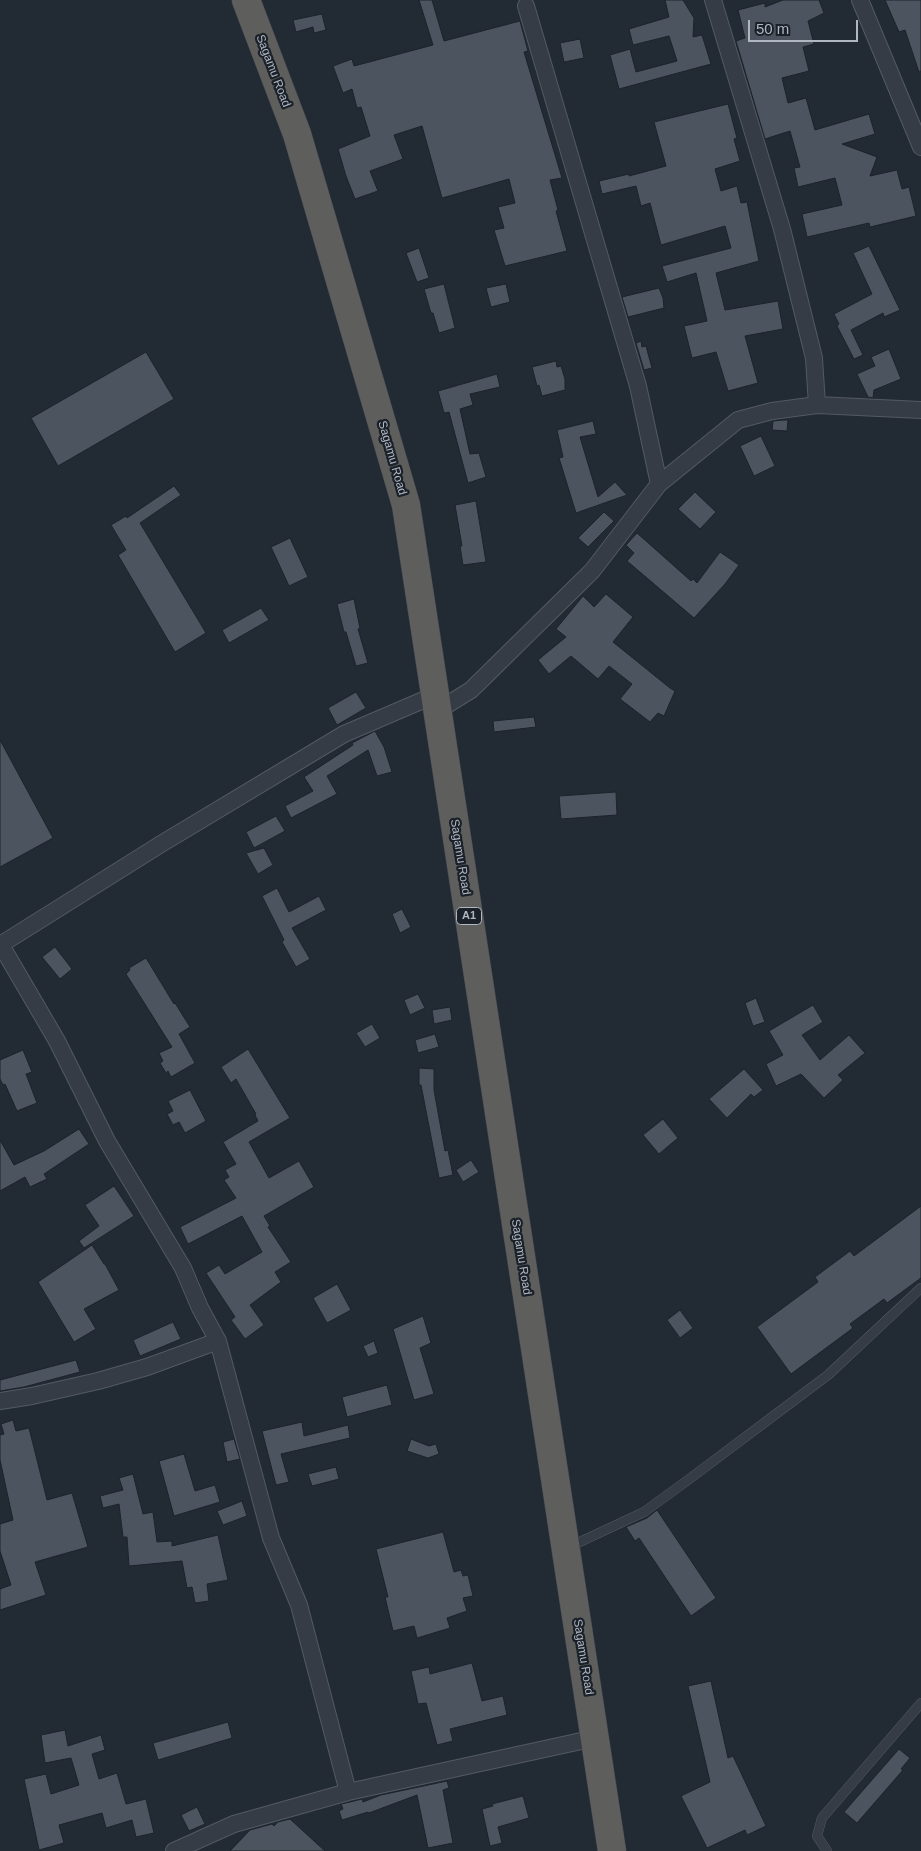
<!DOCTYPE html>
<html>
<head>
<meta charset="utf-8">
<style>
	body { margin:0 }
	#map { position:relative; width:921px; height:1851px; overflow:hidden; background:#222a34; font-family:Arial,sans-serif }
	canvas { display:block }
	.scale { position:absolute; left:748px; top:20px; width:110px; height:22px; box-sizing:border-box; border:2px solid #b0b7c1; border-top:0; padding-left:6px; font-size:15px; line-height:18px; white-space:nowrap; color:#b0b7c1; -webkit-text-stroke:4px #1b2129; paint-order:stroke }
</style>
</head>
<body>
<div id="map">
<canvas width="921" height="1851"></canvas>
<div class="scale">50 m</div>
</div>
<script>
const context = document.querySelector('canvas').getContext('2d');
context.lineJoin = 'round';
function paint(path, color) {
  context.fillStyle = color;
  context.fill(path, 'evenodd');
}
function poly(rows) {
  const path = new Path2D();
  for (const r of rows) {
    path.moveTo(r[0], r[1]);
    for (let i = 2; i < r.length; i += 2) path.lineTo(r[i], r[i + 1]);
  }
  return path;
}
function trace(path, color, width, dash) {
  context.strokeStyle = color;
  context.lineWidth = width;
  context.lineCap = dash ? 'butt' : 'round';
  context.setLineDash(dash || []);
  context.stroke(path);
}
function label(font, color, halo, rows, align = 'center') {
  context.font = font + ' Arial,sans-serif';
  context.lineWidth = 4.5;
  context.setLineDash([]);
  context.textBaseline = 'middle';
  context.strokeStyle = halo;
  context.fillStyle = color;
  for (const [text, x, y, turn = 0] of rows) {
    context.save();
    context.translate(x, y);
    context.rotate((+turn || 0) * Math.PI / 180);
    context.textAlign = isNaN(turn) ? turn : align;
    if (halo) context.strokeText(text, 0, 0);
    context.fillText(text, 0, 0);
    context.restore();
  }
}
const building = poly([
	[419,0,432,0,444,41,520,21,528,51,524,52,562,178,550,180,558,210,556,211,567,251,505,266,494,230,504,228,498,207,515,203,509,179,442,198,422,126,394,135,403,159,370,171,378,191,355,199,346,176,338,149,370,136,361,107,357,108,352,89,343,93,333,66,352,59,354,66,433,45,419,0],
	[665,0,683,0,694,18,693,37,702,35,711,64,619,89,610,55,630,49,636,72,677,61,669,36,633,45,629,29,669,17,665,0],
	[783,0,819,0,824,13,808,21,814,44,803,47,809,71,782,78,788,103,806,98,815,130,869,114,875,134,842,144,877,157,870,176,897,170,902,189,909,187,916,216,870,227,869,223,807,237,802,214,842,205,835,178,798,187,794,168,800,167,790,131,765,139,736,41,745,38,738,10,765,3,765,7,783,0],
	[885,0,921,0,921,71,919,72,905,30,899,32,885,0],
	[322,14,326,30,314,33,313,27,296,32,293,20,322,14],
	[580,39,584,58,564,62,560,43,580,39],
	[728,104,737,138,734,139,740,161,715,169,721,191,737,186,741,203,747,202,759,261,716,273,725,310,778,301,783,329,745,336,758,383,728,391,716,352,692,358,684,326,707,321,696,273,667,282,662,266,731,248,725,226,661,245,650,203,641,206,636,186,602,194,599,181,629,174,629,176,666,166,654,122,728,104],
	[869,246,900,310,884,317,883,313,851,330,863,355,854,359,837,326,839,324,834,314,872,294,853,253,869,246],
	[419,248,429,278,417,282,406,253,419,248],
	[444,284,455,328,439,333,433,313,431,313,424,289,444,284],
	[506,284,510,302,491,307,486,288,506,284],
	[659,288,663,298,664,308,628,317,622,297,659,288],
	[641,341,642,347,646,346,652,368,644,370,636,343,641,341],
	[889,349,901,379,874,390,873,398,868,397,857,374,875,366,871,357,889,349],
	[146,352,174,399,58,466,31,418,146,352],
	[556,361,557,367,561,366,565,379,565,390,542,396,539,385,537,386,532,367,556,361],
	[497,374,500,387,470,394,473,405,460,409,470,454,479,453,486,477,468,483,449,412,444,413,438,391,497,374],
	[784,420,788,420,787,431,772,430,773,421,784,420],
	[593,421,596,434,580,437,598,497,615,482,627,495,576,513,559,458,563,457,557,430,593,421],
	[761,436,775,466,754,476,740,446,761,436],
	[174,486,181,495,140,523,206,633,175,652,118,555,126,550,111,525,126,516,127,518,174,486],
	[695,492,716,512,700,529,678,509,695,492],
	[476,501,486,562,463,565,460,546,462,546,455,505,476,501],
	[604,512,614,521,588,547,578,538,604,512],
	[637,533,691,581,693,579,697,583,720,552,739,565,725,584,694,618,627,561,634,553,626,545,637,533],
	[290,538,308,577,289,586,271,547,290,538],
	[606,594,633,617,613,642,670,688,675,691,664,716,658,713,650,722,620,699,632,684,609,666,598,679,571,656,549,674,538,660,566,637,556,629,583,596,594,607,606,594],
	[354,599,360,628,358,629,368,663,356,666,346,632,344,632,337,604,354,599],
	[261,608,269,620,229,643,222,630,261,608],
	[356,692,366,708,337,725,328,708,356,692],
	[534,717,536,727,494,732,493,721,534,717],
	[375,731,384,747,392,772,377,776,368,750,327,776,337,794,291,818,285,806,313,791,304,777,353,745,352,743,375,731],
	[0,740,53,838,0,867,0,740],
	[616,792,617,815,561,819,559,796,616,792],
	[276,816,285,831,254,848,246,832,276,816],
	[264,848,273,865,258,874,246,853,264,848],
	[277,888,289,912,319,896,326,910,292,928,310,959,296,967,282,942,284,940,262,896,277,888],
	[402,909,411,927,400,933,392,914,402,909],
	[55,947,72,969,60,979,42,957,55,947],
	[146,958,174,1004,175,1003,190,1027,179,1034,195,1063,171,1077,168,1071,166,1073,160,1063,163,1061,159,1053,172,1047,126,974,130,970,129,968,146,958],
	[418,994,425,1008,410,1015,404,1000,418,994],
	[756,998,765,1022,753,1026,745,1003,756,998],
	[813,1005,823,1022,802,1035,820,1060,849,1035,865,1053,838,1075,843,1080,824,1098,801,1074,776,1086,766,1064,783,1055,769,1031,813,1005],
	[450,1007,452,1020,434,1024,432,1010,450,1007],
	[372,1024,380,1038,365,1047,356,1033,372,1024],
	[435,1034,439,1047,418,1053,415,1040,435,1034],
	[248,1049,290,1118,249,1142,269,1178,299,1161,314,1187,264,1216,270,1226,268,1227,291,1262,275,1272,281,1282,250,1305,264,1325,245,1339,231,1320,235,1317,206,1273,219,1265,225,1274,262,1252,242,1216,188,1244,180,1227,236,1198,224,1180,229,1177,225,1170,236,1164,223,1142,258,1121,255,1115,256,1114,236,1079,231,1083,221,1067,248,1049],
	[23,1050,32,1072,26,1074,37,1103,17,1111,5,1084,3,1085,0,1079,0,1060,23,1050],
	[419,1068,434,1069,434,1090,445,1151,448,1150,453,1175,439,1178,421,1085,419,1085,419,1068],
	[744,1069,763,1090,754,1097,751,1094,727,1118,709,1099,744,1069],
	[190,1090,206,1121,185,1133,179,1122,173,1125,167,1114,173,1111,168,1101,190,1090],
	[663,1119,678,1138,659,1154,643,1135,663,1119],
	[79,1129,89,1144,44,1174,47,1179,30,1187,25,1177,0,1191,0,1140,14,1165,44,1151,79,1129],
	[471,1160,479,1172,463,1182,456,1170,471,1160],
	[114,1186,134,1216,84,1248,79,1241,99,1226,85,1205,114,1186],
	[921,1206,921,1278,887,1303,884,1299,850,1324,853,1328,791,1374,757,1327,818,1282,815,1277,850,1251,854,1256,921,1206],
	[92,1245,104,1264,105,1264,119,1290,84,1309,96,1329,74,1342,38,1282,92,1245],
	[337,1284,351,1310,327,1323,313,1298,337,1284],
	[680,1310,693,1328,680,1338,667,1320,680,1310],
	[423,1316,431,1343,420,1348,434,1394,414,1400,393,1329,423,1316],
	[173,1322,181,1339,140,1356,133,1340,173,1322],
	[374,1341,378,1353,368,1357,363,1346,374,1341],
	[76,1360,80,1372,24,1387,0,1391,0,1380,76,1360],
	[387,1385,392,1405,347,1417,342,1397,387,1385],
	[13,1420,16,1431,29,1428,47,1500,72,1493,88,1547,35,1562,46,1595,0,1610,0,1589,11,1585,0,1551,0,1524,13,1520,0,1460,0,1435,4,1434,1,1424,13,1420],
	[302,1422,304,1436,348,1425,350,1438,281,1454,289,1482,276,1485,262,1431,302,1422],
	[234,1439,240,1459,227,1462,223,1442,234,1439],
	[411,1439,429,1446,436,1444,439,1454,428,1458,407,1451,411,1439],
	[184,1454,195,1491,215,1485,220,1502,174,1516,159,1461,184,1454],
	[336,1467,339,1479,312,1486,308,1474,336,1467],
	[133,1474,143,1514,153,1512,157,1542,172,1541,172,1546,218,1535,228,1580,207,1584,209,1601,195,1603,192,1587,187,1588,182,1561,129,1566,127,1537,123,1537,119,1504,103,1508,100,1496,123,1490,119,1478,133,1474],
	[242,1501,247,1516,223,1525,217,1511,242,1501],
	[657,1510,716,1598,691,1616,639,1538,635,1541,626,1527,647,1518,657,1510],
	[443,1532,454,1572,461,1570,463,1576,468,1575,473,1596,463,1598,467,1611,447,1618,450,1628,417,1638,414,1626,393,1631,385,1597,388,1597,376,1549,443,1532],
	[472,1663,482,1701,503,1696,507,1715,450,1729,453,1741,437,1745,426,1703,418,1704,411,1671,429,1667,430,1674,472,1663],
	[711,1681,728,1758,733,1756,766,1826,747,1835,745,1830,707,1848,681,1796,710,1782,688,1686,711,1681],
	[228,1722,232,1738,158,1760,153,1743,228,1722],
	[65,1730,68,1746,101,1735,105,1750,92,1754,99,1779,117,1773,126,1804,146,1799,154,1833,136,1837,132,1820,106,1828,102,1813,59,1825,64,1843,39,1850,24,1779,46,1774,51,1794,79,1785,71,1758,45,1763,41,1735,65,1730],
	[899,1749,910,1758,901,1769,903,1770,857,1823,844,1812,899,1749],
	[447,1781,449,1788,443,1790,453,1843,428,1848,417,1795,369,1813,368,1812,342,1820,339,1811,343,1809,341,1804,350,1802,362,1799,363,1802,381,1795,447,1781],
	[523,1796,529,1818,498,1827,502,1843,490,1846,482,1809,493,1806,492,1804,523,1796],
	[197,1807,205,1824,189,1831,181,1815,197,1807],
	[290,1819,325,1851,230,1851,250,1830,272,1824,274,1826,278,1822,290,1819]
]);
paint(building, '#4b545f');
trace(building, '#1d232b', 1);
const service = poly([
	[569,1547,644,1512,688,1480,828,1375,921,1288],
	[827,1851,817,1836,822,1818,921,1703]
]);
const minor = poly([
	[713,0,782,229,814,358,817,405],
	[860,0,921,147],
	[526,6,638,386,659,484],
	[437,711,471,690,592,571,659,484,738,420,772,411,817,405,921,410],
	[0,945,161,844,344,734,435,695],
	[1,945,57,1041,107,1141,183,1268,200,1308,218,1341,271,1538,299,1605,348,1792],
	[0,1401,32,1396,98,1381,147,1367,218,1341],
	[174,1851,234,1824,348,1792,595,1738]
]);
const trunk = poly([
	[246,0,297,134,406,505,612,1851]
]);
trace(service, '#535a62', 10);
trace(minor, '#535a62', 18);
trace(trunk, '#40474f', 29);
trace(service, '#353c45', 9);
trace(minor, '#353c45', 16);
trace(trunk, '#5e5e5c', 28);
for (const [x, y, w] of [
	[469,916,25]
]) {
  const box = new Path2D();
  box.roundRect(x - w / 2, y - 8.5, w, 17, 4);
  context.fillStyle = '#1b2129';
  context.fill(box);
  trace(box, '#b0b7c1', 1);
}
label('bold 11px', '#b0b7c1', null, [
	["A1",469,916]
]);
label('12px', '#b0b7c1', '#1b2129', [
	["Sagamu Road",273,71,69],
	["Sagamu Road",392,458,74],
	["Sagamu Road",460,857,81],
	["Sagamu Road",521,1257,81],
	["Sagamu Road",583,1657,81]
]);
</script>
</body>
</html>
